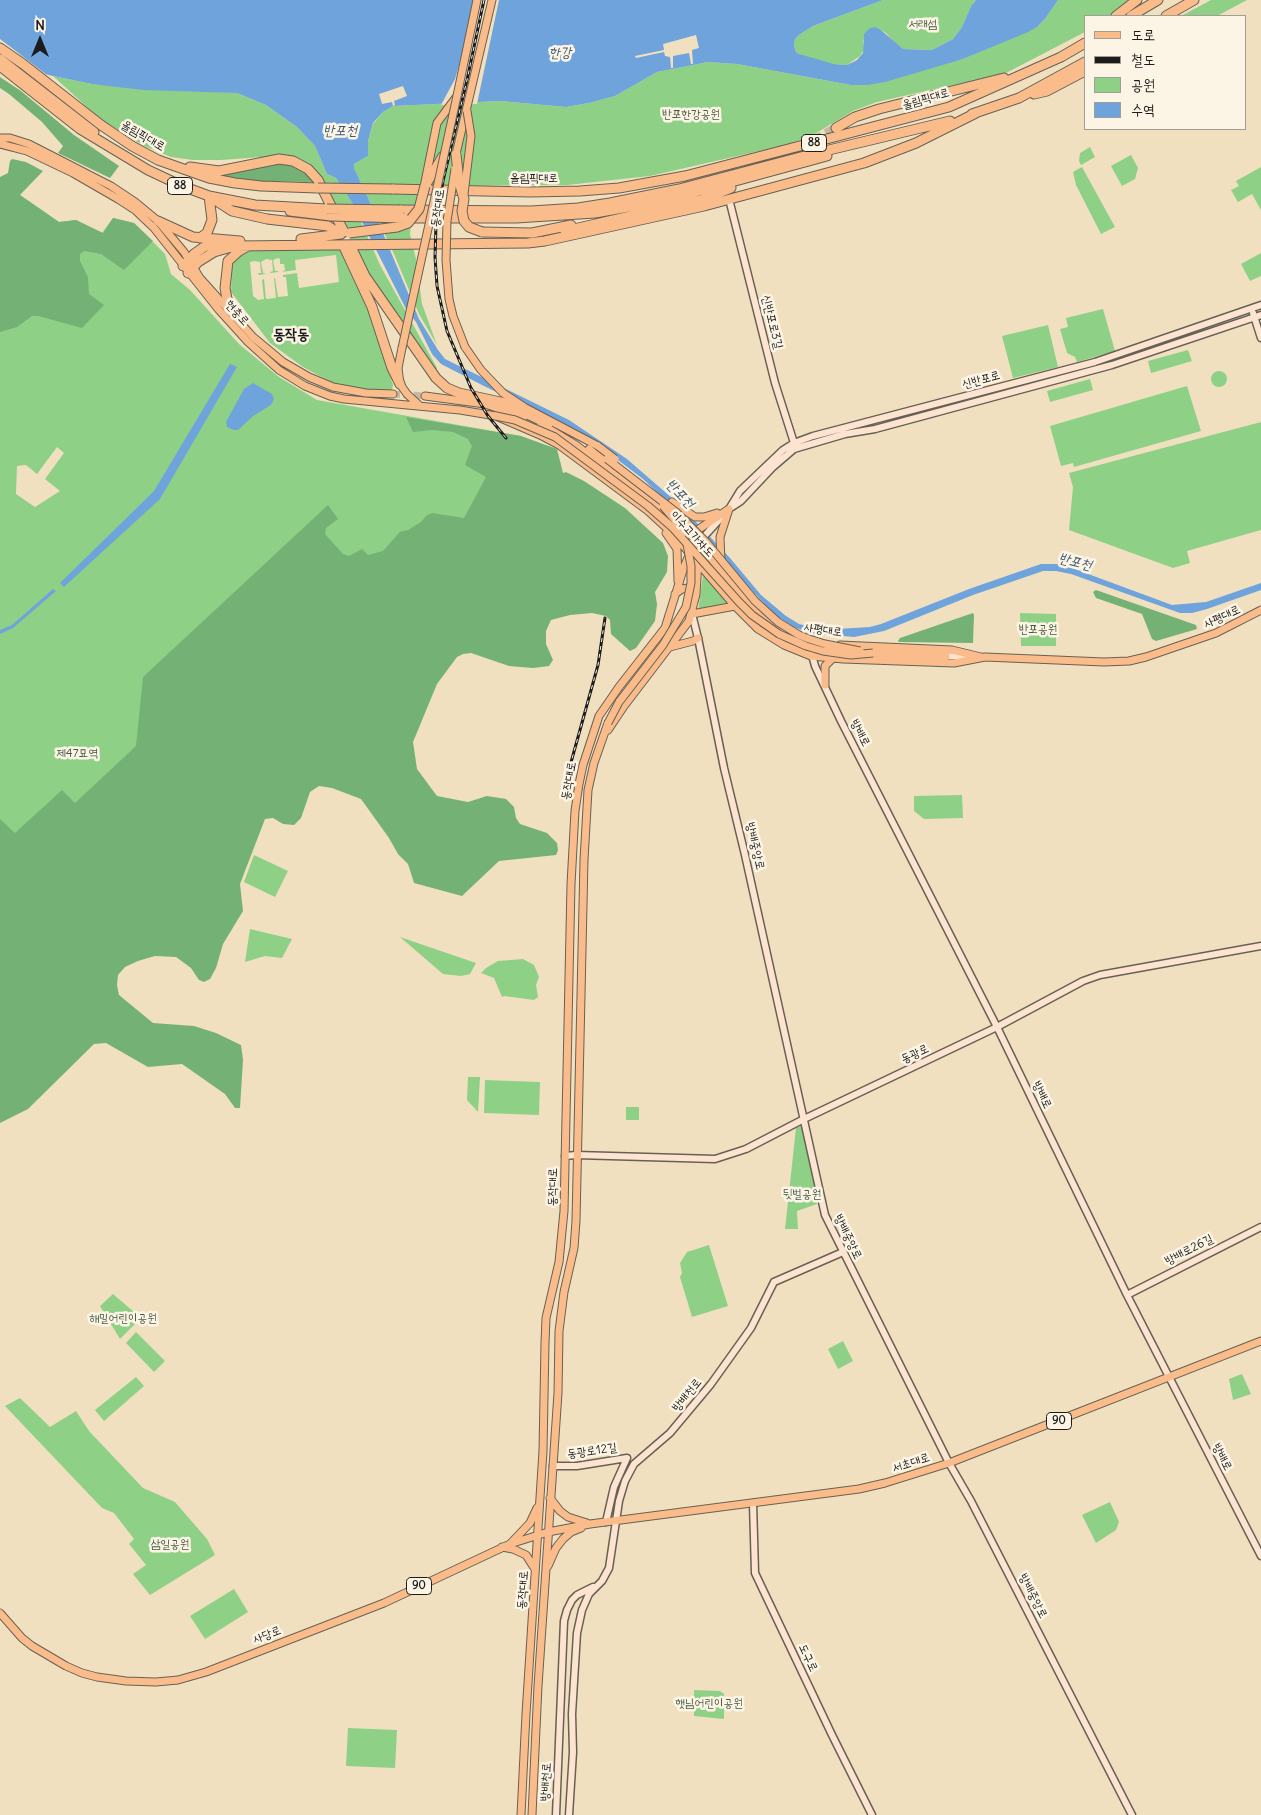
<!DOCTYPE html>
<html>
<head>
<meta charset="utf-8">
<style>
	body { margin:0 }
	#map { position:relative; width:1261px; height:1815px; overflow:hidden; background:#f1e0c0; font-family:Delius,"Poor Story",sans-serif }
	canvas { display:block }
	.legend { position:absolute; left:1084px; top:15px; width:162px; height:115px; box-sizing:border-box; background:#fcf5e5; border:1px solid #a29e95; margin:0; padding:6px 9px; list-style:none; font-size:15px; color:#1c1c1c }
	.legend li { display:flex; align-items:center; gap:10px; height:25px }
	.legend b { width:25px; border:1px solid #a29e95 }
	.north { position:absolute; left:15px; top:15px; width:50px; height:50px; -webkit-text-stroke:4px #fcf5e5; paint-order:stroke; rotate:0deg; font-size:14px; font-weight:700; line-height:20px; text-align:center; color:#1c1c1c }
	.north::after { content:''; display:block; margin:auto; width:18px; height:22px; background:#1c1c1c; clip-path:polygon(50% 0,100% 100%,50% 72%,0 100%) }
</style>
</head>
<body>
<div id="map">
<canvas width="1261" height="1815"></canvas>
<ul class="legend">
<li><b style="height:6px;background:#fabc8b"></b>도로</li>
<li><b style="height:6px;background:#1c1c1c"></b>철도</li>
<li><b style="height:14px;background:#8fd087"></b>공원</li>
<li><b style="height:14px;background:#6fa3db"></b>수역</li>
</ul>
<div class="north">N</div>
</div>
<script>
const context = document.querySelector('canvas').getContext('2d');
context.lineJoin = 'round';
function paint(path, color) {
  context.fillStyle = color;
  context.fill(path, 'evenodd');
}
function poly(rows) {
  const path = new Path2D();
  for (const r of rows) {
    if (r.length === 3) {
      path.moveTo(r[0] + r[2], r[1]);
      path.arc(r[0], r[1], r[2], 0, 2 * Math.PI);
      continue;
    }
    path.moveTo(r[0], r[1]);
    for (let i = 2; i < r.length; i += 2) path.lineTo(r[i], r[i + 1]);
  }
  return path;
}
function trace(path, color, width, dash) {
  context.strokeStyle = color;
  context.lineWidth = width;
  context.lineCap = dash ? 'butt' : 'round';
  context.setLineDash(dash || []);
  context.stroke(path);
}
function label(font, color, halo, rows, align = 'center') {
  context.font = font + ' Delius,"Poor Story",sans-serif';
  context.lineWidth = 5;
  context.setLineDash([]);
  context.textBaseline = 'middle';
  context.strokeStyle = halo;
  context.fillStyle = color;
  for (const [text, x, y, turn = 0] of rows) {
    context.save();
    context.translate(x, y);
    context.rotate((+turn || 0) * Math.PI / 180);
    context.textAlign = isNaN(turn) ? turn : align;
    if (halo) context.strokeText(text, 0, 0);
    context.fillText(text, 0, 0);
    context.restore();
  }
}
paint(poly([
	[883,0,976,0,971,6,962,27,953,39,932,50,903,49,897,45,886,33,876,27,863,40,864,50,860,56,847,65,834,64,802,56,796,52,794,46,795,39,799,35,813,26],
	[1058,0,1137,0,1110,16,1085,16,1085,32,1006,73,877,102,853,111,813,135,790,144,650,176,567,185,429,186,413,207,410,234,416,259,422,304,437,345,419,314,394,254,354,168,354,164,368,156,368,141,373,124,383,112,393,106,500,101,566,107,589,103,615,96,657,72,708,62,737,64,851,85,963,59,1037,27,1045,19],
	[1211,0,1247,0,1217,16,1181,16],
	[53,76,92,84,237,93,266,105,297,127,315,146,327,174,336,178,353,204,380,265,437,368,435,374,369,276,322,182,314,171,275,156,221,160,193,160,171,157,142,145,99,118],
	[1090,147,1095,157,1081,165,1079,161,1080,153],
	[1131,155,1138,168,1135,179,1122,186,1111,166],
	[1082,167,1115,227,1101,234,1076,185,1073,172],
	[1261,167,1261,210,1252,194,1238,202,1231,190,1239,186,1236,181],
	[20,195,59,222,76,220,102,233,113,218,134,223,165,254,171,274,190,290,239,344,279,377,317,400,521,436,561,463,0,982,0,232],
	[57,447,64,453,45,479,60,491,35,507,16,494,17,466,26,465,37,474],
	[339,249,342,251,370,310,393,385,392,390,390,391,358,389,334,384,303,367,270,343,231,292,232,264,241,254,248,251],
	[336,255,339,282,299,288,297,273,283,275,283,277,286,277,288,296,278,297,275,278,274,278,276,298,266,299,264,279,262,280,264,299,258,300,253,296,250,262,254,261,260,262,261,273,258,273,259,275,266,274,263,273,261,262,266,259,272,260,273,271,270,272,271,273,278,272,278,271,275,271,273,260,278,258,280,259,280,264,284,264,285,270,282,272,296,270,295,260],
	[1261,253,1261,276,1250,281,1241,264],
	[1103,309,1115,351,1077,362,1075,357,1067,353,1060,329,1068,327,1066,318],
	[1048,325,1058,367,1013,378,1002,336],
	[1188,350,1192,361,1151,373,1148,361],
	[1219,379,8],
	[1090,379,1093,390,1050,402,1047,391],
	[1187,386,1201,431,1074,467,1073,463,1061,466,1050,426],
	[1261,422,1261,530,1187,551,1190,563,1173,568,1069,530,1073,487,1069,473],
	[703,575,731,606,698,611],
	[1020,613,1056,614,1056,646,1021,646],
	[962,795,963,818,924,819,914,811,914,796],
	[254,855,288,871,275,897,244,882],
	[250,929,292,939,282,958,265,956,245,962],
	[400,937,476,963,470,974,461,976,443,974],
	[523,959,534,965,539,977,536,985,538,997,534,1000,504,996,502,997,494,978,481,973,486,968,498,961],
	[468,1077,480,1077,478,1112,467,1100],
	[485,1080,540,1082,539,1115,484,1113],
	[626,1107,639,1107,639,1120,626,1120],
	[805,1125,811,1156,817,1204,797,1211,798,1229,785,1229,796,1128],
	[709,1245,728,1306,692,1317,680,1277,682,1273,680,1263,687,1252],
	[113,1294,141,1318,120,1339,100,1306],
	[136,1332,165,1361,154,1372,126,1343],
	[843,1341,853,1361,838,1369,828,1349],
	[1242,1374,1251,1394,1233,1400,1229,1379],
	[136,1377,144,1386,104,1421,95,1410],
	[20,1398,50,1427,76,1411,89,1431,143,1488,175,1502,207,1539,215,1555,150,1595,133,1574,146,1565,129,1544,134,1539,114,1513,102,1508,5,1406],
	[1110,1502,1119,1522,1116,1530,1096,1543,1082,1515],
	[234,1589,248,1612,205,1639,190,1616],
	[694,1690,720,1691,724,1694,724,1719,694,1716],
	[348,1728,397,1730,395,1768,346,1766]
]), '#8fd087');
paint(poly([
	[0,77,21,91,74,135,119,166,110,178,58,153,63,146,42,122,9,94,0,88],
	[12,159,26,162,43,171,20,195,59,222,76,220,103,233,113,218,134,223,153,241,124,270,101,254,84,251,80,254,80,261,88,277,89,294,104,305,82,328,38,316,32,316,17,327,0,332,0,177,8,173,10,161],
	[278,162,296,166,309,176,313,182,255,181,206,173],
	[406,417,521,436,557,449,563,473,566,472,584,481,625,508,663,543,668,556,667,572,655,592,657,604,655,621,636,648,630,651,611,634,610,620,606,616,592,613,570,615,551,620,546,631,546,644,553,660,549,666,533,668,509,666,471,653,463,654,457,657,437,684,413,742,417,769,437,796,468,802,487,796,506,799,514,807,516,818,520,824,547,833,557,843,558,850,556,855,499,861,462,896,414,883,408,864,398,854,389,838,361,799,332,788,319,786,310,792,301,818,294,825,283,824,273,818,265,819,240,884,243,911,223,944,216,968,210,979,204,982,199,980,191,968,176,957,155,956,138,961,125,967,118,975,117,985,119,995,153,1023,194,1026,216,1033,241,1045,243,1060,240,1108,235,1108,225,1094,182,1064,148,1067,106,1043,94,1044,28,1109,0,1123,0,819,15,833,62,790,75,803,136,746,143,677,328,505,338,519,326,528,325,534,343,554,349,556,362,549,368,555,383,551,400,532,408,530,421,522,427,515,432,513,464,518,486,477,465,465,472,446,468,439,453,432,432,430,413,432],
	[1096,590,1196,625,1197,629,1156,641,1152,639,1142,614,1096,598,1093,592],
	[973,613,974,615,973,643,899,642,898,641,900,638]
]), '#73b274');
paint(poly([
	[0,0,883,0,813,26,799,35,795,39,794,46,796,52,799,54,834,64,847,65,857,60,863,53,864,34,870,28,876,27,881,30,903,49,932,50,953,39,962,27,971,6,976,0,1058,0,1045,19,1037,27,1028,32,963,59,885,82,867,85,851,85,737,64,708,62,657,72,615,96,589,103,566,107,500,101,393,106,383,112,373,123,368,141,368,156,354,164,354,168,369,200,419,319,438,350,445,359,569,420,627,459,680,505,730,558,761,595,786,616,799,624,815,628,837,629,870,627,881,624,969,589,1041,564,1056,564,1072,568,1172,605,1206,602,1261,583,1261,590,1207,609,1192,613,1180,613,1071,574,1056,571,1043,571,973,595,884,631,854,637,809,633,794,627,774,614,676,510,643,479,610,454,567,426,484,386,441,364,432,354,416,322,406,309,353,204,336,178,327,174,315,146,297,127,266,105,237,93,143,90,92,84,53,76,0,63],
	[230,364,237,367,160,499,64,587,60,583,154,491],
	[253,383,272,394,274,399,271,405,253,416,238,430,234,430,227,427,226,422,244,389],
	[53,589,56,591,13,628,0,634,0,630,12,625]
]), '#6fa3db');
paint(poly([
	[476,0,499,0,477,104,441,105,455,79,470,27],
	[696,35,699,48,692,50,693,64,691,64,689,53,673,56,673,68,671,68,670,57,665,56,664,52,636,58,635,56,664,50,663,44],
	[0,39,12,48,52,79,0,65],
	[403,86,407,96,394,101,395,105,393,106,392,102,382,104,379,94]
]), '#f1e0c0');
trace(poly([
	[393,394,425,396]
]), '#c6b99f', 7, [7, 3.5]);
trace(poly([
	[814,140,836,128],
	[778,162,803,147]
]), '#c6b99f', 9, [9, 4.5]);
const secondary = poly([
	[729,199,775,383,795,446],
	[1253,313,1261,338],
	[732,507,741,501,773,467,794,449,845,434,875,429,1112,365,1261,315],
	[700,541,729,509,740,491,783,450,794,443,813,436,1095,362,1261,305],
	[692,614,698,638,724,768,745,855,825,1215,949,1463,971,1501,1132,1815],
	[811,651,815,666,841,721,997,1027,1127,1295,1261,1556],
	[946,656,973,657],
	[565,1156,576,1155,715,1159,746,1149,804,1119,997,1027,1083,981,1100,975,1261,946],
	[1127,1295,1261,1227],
	[553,1466,577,1466,627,1458],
	[753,1503,755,1573,832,1735,872,1815],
	[606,1522,614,1487,627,1458],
	[556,1815,564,1621,567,1610,572,1600,577,1595,593,1587],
	[569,1815,573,1752,572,1714,577,1633,582,1610,589,1594,602,1581,609,1568,619,1501,625,1481,634,1464,670,1433,711,1384,751,1328,774,1282,843,1252]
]);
const primary = poly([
	[0,138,10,138,29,144,111,186,135,202,158,221,184,252,200,278,253,337,283,362,309,377,333,387,366,393,393,394],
	[0,144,27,151,73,173,118,199,135,210,154,228,219,310,248,342,279,370,305,386,330,396,344,399,460,410,496,416,540,435,559,445,648,511,673,534,735,606,758,629,784,645,811,656,843,659,954,663,985,657,1104,662,1129,661,1146,657,1216,633,1261,610],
	[456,154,492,0],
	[425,182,437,123,457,96,477,0],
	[465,347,481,370,503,393,524,407,598,446],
	[402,348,398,368,400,384,407,394,420,406],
	[425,396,485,404,524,417],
	[541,424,576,445,666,514],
	[589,449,610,465],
	[672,502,695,517,704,517,717,513],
	[676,522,690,535,729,509],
	[666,533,677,549,678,581],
	[697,544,701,546,746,602,759,614,775,626,796,638,805,640],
	[721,562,720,537,729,509],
	[675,594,682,589,688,588,694,592],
	[692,614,735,606],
	[840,645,952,650,981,657],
	[670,647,693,641,698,638],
	[873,653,946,656],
	[825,685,825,666,833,658],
	[608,730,624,706,689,621,696,594,698,561],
	[558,1394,559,1331,564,1292,574,1248,576,1221,584,860,588,790,594,763,608,723],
	[550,1498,560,1511,568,1517,587,1523],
	[511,1543,530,1523,537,1508],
	[502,1547,513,1549,526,1555,535,1569],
	[548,1566,556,1548,563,1539,571,1532,581,1528],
	[0,1613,22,1638,32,1646,66,1666,82,1673,97,1677,126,1681,156,1682,178,1680,206,1672,384,1603,510,1544,548,1532,590,1524,859,1489,885,1483,949,1463,1261,1341],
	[521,1815,526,1714,543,1451,545,1343,546,1318,559,1262,564,1211,571,884,575,811,579,784,583,765,599,716,619,687,665,628,684,567,690,553,697,544],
	[532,1815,538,1686,558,1393]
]);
const highway = poly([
	[1116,16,1137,0],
	[1131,16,1158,0],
	[1166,16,1194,0],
	[0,48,23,64,101,125,132,146,158,160,209,178,235,183,261,186,318,188],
	[0,59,94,132],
	[0,66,80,129,148,170,182,186,209,196,255,205,327,209],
	[1034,94,1047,91,1085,71],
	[972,114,1019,98,1085,62],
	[836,128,855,117,879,109,1004,78],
	[190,167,219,171,279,159,293,161,308,169,318,180,344,232],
	[425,186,443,156],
	[392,189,530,192,580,191,619,188,685,176,949,107,1061,57,1085,43],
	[215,200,232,211,267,219,328,226,337,232],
	[400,210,531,211,578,208,610,203,679,189,808,155,950,121],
	[290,211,331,216],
	[407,218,516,218,595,213,645,204,695,192,827,156],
	[158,221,193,237,240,241],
	[565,231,701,200,731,188],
	[482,232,532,233,571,225],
	[200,238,207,233,212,220,209,196],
	[301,239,341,234],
	[345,249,372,307,392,368,400,384],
	[352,249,365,276,436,378,447,388,459,393,505,403,548,424],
	[183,266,194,254,204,247,222,241],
	[188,273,198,262,214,252,235,246,528,243,545,241,704,206,864,163,916,143,976,113],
	[229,310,225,288,228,261,239,251,248,246]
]);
trace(secondary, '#676155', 9);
trace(primary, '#676155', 9);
trace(highway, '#676155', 11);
trace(secondary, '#fde4d1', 6);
trace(primary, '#fabc8b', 7);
trace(highway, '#fabc8b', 9);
const rail = poly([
	[484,0,467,80,443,181,436,225,435,257,437,286,447,331,471,388,488,416,506,438],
	[570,766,598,665,605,618]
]);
trace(rail, '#1c1c1c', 3);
trace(rail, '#fcf5e5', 1, [4]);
const primaryBridge = poly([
	[455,169,447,221,446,260,449,299,453,316,465,347],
	[464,194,471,136,467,111],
	[402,348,457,96],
	[496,416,515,420,555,437,648,506,672,527,739,602,752,615,779,634,806,646,823,651,851,655,873,653],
	[598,446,615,459],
	[607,459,676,512,707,543,755,601,778,622,799,635,809,639,825,644,860,651],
	[663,506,675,520,682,534],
	[608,723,619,702,663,645,686,607,691,583,691,566,687,544]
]);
const highwayBridge = poly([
	[456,154,459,182,464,199,462,211,464,221,469,227,482,232],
	[318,188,392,189],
	[327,209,400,210],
	[331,216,404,218],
	[349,233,397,227,408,223,419,209,425,186]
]);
trace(primaryBridge, '#676155', 9, []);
trace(highwayBridge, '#676155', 11, []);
trace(primaryBridge, '#fabc8b', 7);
trace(highwayBridge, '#fabc8b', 9);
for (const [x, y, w] of [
	[814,143,25],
	[180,186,25],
	[1059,1421,25],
	[419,1586,25]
]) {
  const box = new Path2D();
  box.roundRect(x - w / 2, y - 8.5, w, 17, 4);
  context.fillStyle = '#fcf5e5';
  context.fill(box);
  trace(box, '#1c1c1c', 1);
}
label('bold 11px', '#1c1c1c', null, [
	["88",814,143],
	["88",180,186],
	["90",1059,1421],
	["90",419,1586]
]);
label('12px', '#445b41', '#fcf5e5', [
	["서래섬",923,25],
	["반포한강공원",691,115],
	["반포공원",1038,630],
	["제47묘역",77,754],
	["뒷벌공원",802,1195],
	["해밀어린이공원",123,1319],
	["삼일공원",170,1545],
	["햇님어린이공원",709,1704]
]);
label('12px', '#1c1c1c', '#fcf5e5', [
	["올림픽대로",926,99,-16],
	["올림픽대로",143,136,30],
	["올림픽대로",534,179],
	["동작대로",438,208,-82],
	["현충로",237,313,48],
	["신반포로3길",772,322,76],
	["신반포로",981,380,-15],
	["이수고가차도",692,534,47],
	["사평대로",1222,617,-25],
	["사평대로",823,630,8],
	["방배로",860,733,63],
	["동작대로",569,781,-80],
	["방배중앙로",755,846,77],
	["동광로",915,1054,-25],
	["방배로",1042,1095,64],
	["동작대로",553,1187,-89],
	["방배중앙로",848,1237,64],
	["방배로26길",1189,1250,-27],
	["방배천로",687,1395,-51],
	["동광로12길",592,1451,-8],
	["방배로",1222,1457,63],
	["서초대로",911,1463,-18],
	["동작대로",523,1590,-86],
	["방배중앙로",1033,1596,63],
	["사당로",267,1635,-21],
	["도구로",808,1658,65],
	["방배천로",546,1782,-87]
]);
label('italic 14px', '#415972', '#fcf5e5', [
	["한강",560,53],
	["반포천",340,131],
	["반포천",680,494,46],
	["반포천",1075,562,14]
]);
label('bold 15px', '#1c1c1c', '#fcf5e5', [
	["동작동",291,335]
]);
</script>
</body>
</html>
